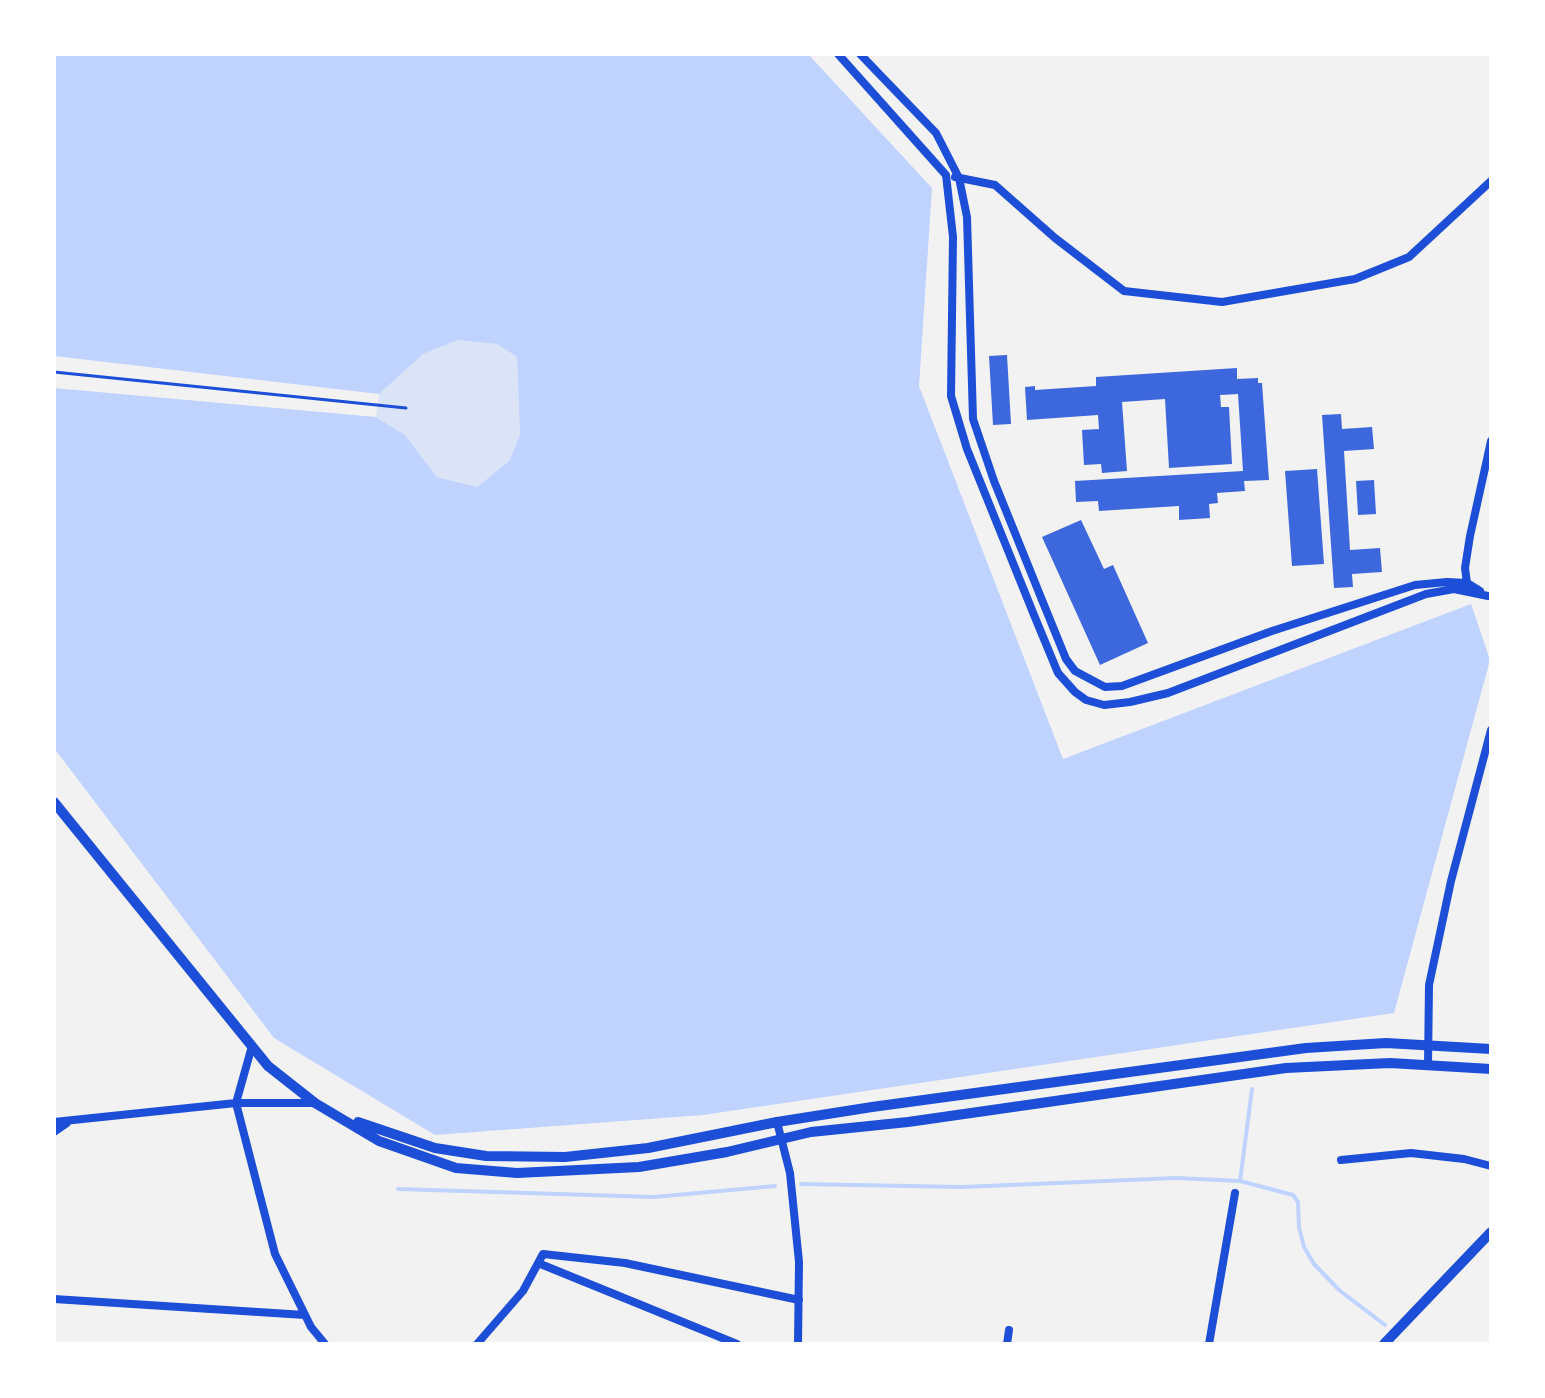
<!DOCTYPE html>
<html>
<head>
<meta charset="utf-8">
<style>
	body { margin:0 }
	#map { position:relative; width:1545px; height:1398px; overflow:hidden; background:#f2f2f2; font-family:Rubik,sans-serif }
	canvas { display:block }
	.frame { position:absolute; inset:0; border:56px solid #fff; pointer-events:none }
</style>
</head>
<body>
<div id="map">
<canvas width="1545" height="1398"></canvas>
<div class="frame"></div>
</div>
<script>
const context = document.querySelector('canvas').getContext('2d');
context.lineJoin = 'round';
function paint(path, color) {
  context.fillStyle = color;
  context.fill(path, 'evenodd');
}
function poly(rows) {
  const path = new Path2D();
  for (const r of rows) {
    path.moveTo(r[0], r[1]);
    for (let i = 2; i < r.length; i += 2) path.lineTo(r[i], r[i + 1]);
  }
  return path;
}
function trace(path, color, width, dash) {
  context.strokeStyle = color;
  context.lineWidth = width;
  context.lineCap = dash ? 'butt' : 'round';
  context.setLineDash(dash || []);
  context.stroke(path);
}
paint(poly([
	[458,340,497,344,517,357,520,435,509,461,477,487,437,477,405,435,376,417,379,394,402,372,423,354]
]), '#dbe4f7');
paint(poly([
	[54,54,808,54,932,188,919,386,1063,759,1471,604,1490,660,1394,1013,703,1115,435,1135,274,1038,54,748,54,388,376,417,405,435,437,477,477,487,509,461,520,435,517,357,497,344,458,340,423,354,379,394,54,356]
]), '#bfd3fe');
trace(poly([
	[1240,1181,1252,1089],
	[801,1184,962,1187,1176,1178,1240,1181,1293,1195,1298,1202,1299,1227,1304,1247,1314,1264,1339,1290,1385,1325],
	[398,1189,654,1197,775,1186]
]), '#bfd3fe', 4);
paint(poly([
	[1007,355,1011,424,993,425,989,356],
	[1237,368,1237,379,1258,378,1258,383,1262,383,1269,480,1244,481,1245,491,1217,493,1218,503,1209,504,1210,518,1179,520,1179,506,1099,511,1098,501,1076,502,1075,481,1243,471,1238,394,1220,395,1221,407,1229,407,1232,464,1169,468,1165,399,1122,402,1127,471,1102,473,1101,464,1084,465,1082,430,1099,429,1098,415,1027,420,1025,387,1035,386,1035,390,1096,386,1096,377],
	[1341,414,1342,429,1372,427,1374,449,1344,451,1350,550,1380,548,1382,572,1352,574,1353,587,1334,588,1322,415],
	[1317,469,1324,564,1292,566,1285,471],
	[1374,480,1376,514,1358,515,1356,481],
	[1081,520,1104,569,1113,565,1148,643,1100,665,1042,537]
]), '#3d67dc');
trace(poly([
	[54,372,406,408]
]), '#1d4ed8', 3);
trace(poly([
	[838,54,946,175,953,237,951,396,967,449,1034,615,1058,673,1075,692,1086,700,1104,705,1130,702,1168,693,1426,594,1454,589,1488,596],
	[860,54,936,133,959,178,967,217,973,419,994,481,1042,600,1066,659,1075,671,1105,687,1122,686,1272,631,1415,585,1447,582,1467,583,1480,591],
	[955,177,995,185,1055,238,1124,291,1222,302,1355,279,1409,257,1491,181],
	[1467,583,1465,568,1470,536,1491,441],
	[252,1046,236,1103,275,1254,311,1327,325,1344],
	[1428,1064,1429,985,1451,881,1491,730],
	[54,1122,236,1103,315,1103],
	[777,1122,790,1173,799,1262,798,1344],
	[54,1132,67,1123],
	[1341,1160,1411,1153,1464,1159,1491,1166],
	[538,1263,737,1344],
	[54,1299,305,1315],
	[477,1344,523,1291,543,1254,625,1263,799,1300],
	[1007,1344,1009,1330],
	[1209,1344,1235,1193]
]), '#1d4ed8', 8);
trace(poly([
	[54,802,268,1066,315,1103,379,1141,456,1168,517,1173,639,1167,727,1152,811,1132,908,1122,1286,1068,1390,1063,1491,1069],
	[358,1122,435,1148,486,1156,565,1157,648,1148,777,1122,872,1107,1306,1048,1386,1043,1491,1049],
	[1384,1344,1491,1232]
]), '#1d4ed8', 10);
</script>
</body>
</html>
